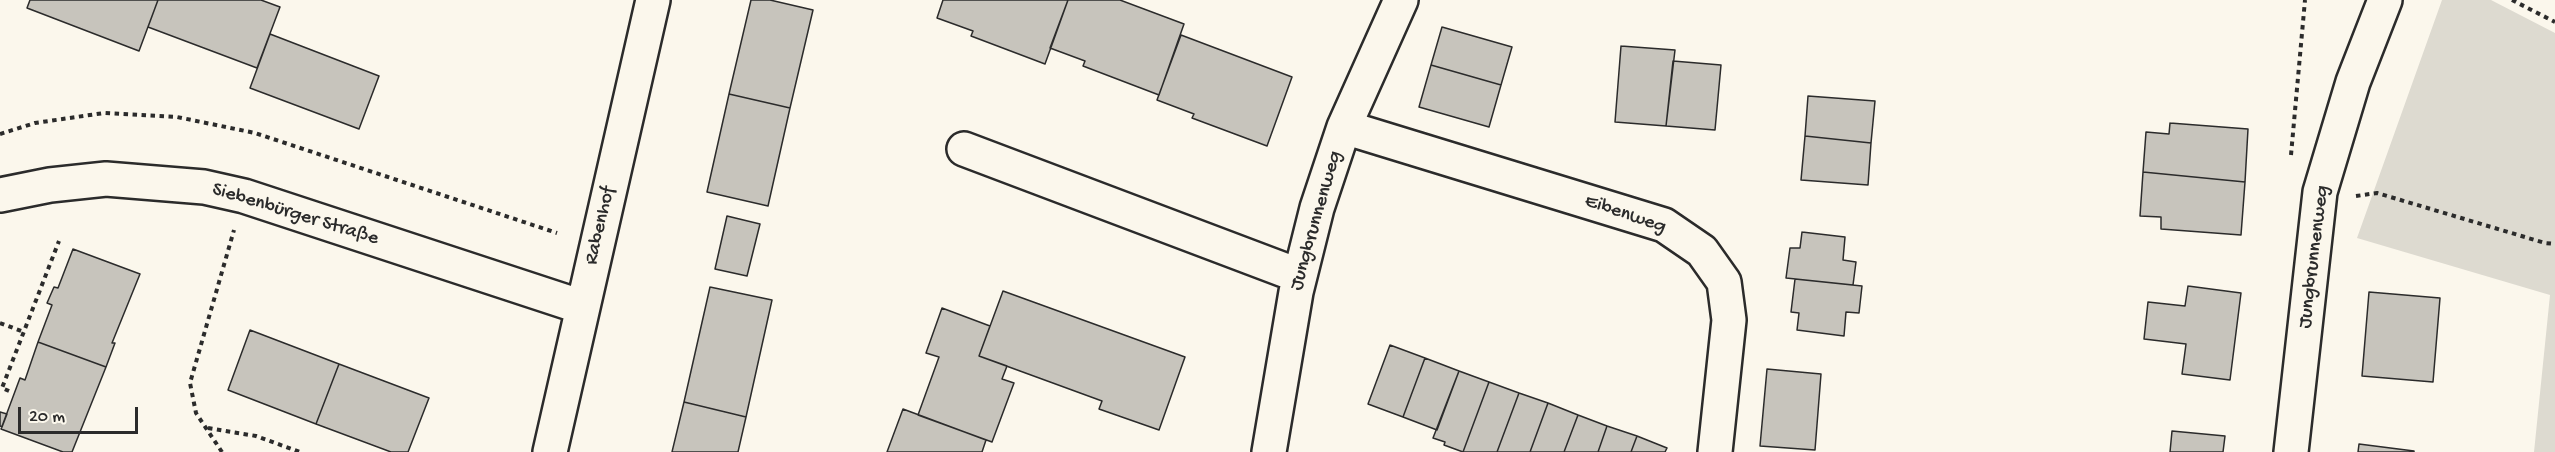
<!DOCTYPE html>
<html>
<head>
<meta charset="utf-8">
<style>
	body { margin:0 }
	#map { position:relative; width:2555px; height:452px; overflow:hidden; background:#fbf7ec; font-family:"Gochi Hand",sans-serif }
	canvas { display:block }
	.scale { position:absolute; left:18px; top:407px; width:120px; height:27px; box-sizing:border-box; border:3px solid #2b2b2b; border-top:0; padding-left:8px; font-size:18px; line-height:21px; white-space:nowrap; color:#2b2b2b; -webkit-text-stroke:4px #fbf7ec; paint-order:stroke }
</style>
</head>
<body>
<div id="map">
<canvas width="2555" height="452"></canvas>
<div class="scale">20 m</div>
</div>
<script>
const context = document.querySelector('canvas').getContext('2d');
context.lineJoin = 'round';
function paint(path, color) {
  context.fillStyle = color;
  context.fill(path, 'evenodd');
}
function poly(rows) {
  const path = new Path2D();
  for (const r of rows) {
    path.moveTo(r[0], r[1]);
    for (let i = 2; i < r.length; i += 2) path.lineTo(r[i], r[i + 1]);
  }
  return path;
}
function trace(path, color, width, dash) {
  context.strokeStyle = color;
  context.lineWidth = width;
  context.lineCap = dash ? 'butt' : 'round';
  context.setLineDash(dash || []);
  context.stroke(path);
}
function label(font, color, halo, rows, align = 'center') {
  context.font = font + ' "Gochi Hand",sans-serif';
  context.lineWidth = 5;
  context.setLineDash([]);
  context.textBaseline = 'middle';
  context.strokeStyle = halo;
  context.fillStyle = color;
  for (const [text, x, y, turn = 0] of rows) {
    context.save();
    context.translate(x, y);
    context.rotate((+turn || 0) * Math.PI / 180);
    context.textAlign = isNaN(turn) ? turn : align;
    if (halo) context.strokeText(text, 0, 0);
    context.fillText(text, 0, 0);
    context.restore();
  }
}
paint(poly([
	[2442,0,2491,0,2555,33,2555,452,2534,452,2550,295,2357,238]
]), '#dddad0');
const building = poly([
	[30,0,158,0,139,51,27,8,30,0],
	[158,0,261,0,280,7,257,68,148,27,158,0],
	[751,0,770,0,813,10,790,108,729,94,751,0],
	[943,0,1068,0,1045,64,971,36,973,31,937,18,943,0],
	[1068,0,1120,0,1184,24,1159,95,1083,66,1085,61,1050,48,1068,0],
	[1442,27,1512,47,1501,85,1431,65,1442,27],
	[270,34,379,76,359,129,250,88,270,34],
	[1181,35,1292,77,1267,146,1192,118,1194,114,1157,100,1181,35],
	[1621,46,1675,50,1666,126,1615,122,1621,46],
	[1673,61,1721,65,1715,130,1666,126,1673,61],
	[1431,65,1501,85,1489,127,1419,107,1431,65],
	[729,94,790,108,768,206,707,192,729,94],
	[1808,96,1875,101,1871,143,1805,136,1808,96],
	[2170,123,2248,129,2245,182,2143,172,2146,132,2169,134,2170,123],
	[1805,136,1871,143,1868,185,1801,180,1805,136],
	[2143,172,2245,182,2241,235,2161,229,2161,217,2140,216,2143,172],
	[727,216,760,224,747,276,715,269,727,216],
	[1802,232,1845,237,1843,260,1856,262,1853,285,1786,278,1790,248,1800,248,1802,232],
	[73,249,140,274,112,343,115,343,106,367,38,342,52,305,47,303,54,287,58,288,73,249],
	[1795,279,1862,286,1859,313,1846,312,1844,336,1797,330,1799,313,1791,312,1795,279],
	[2188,286,2241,293,2230,380,2182,374,2186,344,2144,339,2148,302,2185,306,2188,286],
	[710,287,772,300,746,417,684,402,710,287],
	[1003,291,1185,357,1159,430,1099,409,1102,401,979,356,1003,291],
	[2369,292,2440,298,2433,382,2362,376,2369,292],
	[942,308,990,326,979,356,1007,366,1002,379,1014,383,992,442,918,415,939,357,926,353,942,308],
	[250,330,339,364,316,424,228,390,250,330],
	[38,342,106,367,72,452,63,452,1,429,20,378,25,380,38,342],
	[1390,345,1425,358,1403,417,1368,404,1390,345],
	[1425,358,1459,371,1437,430,1403,417,1425,358],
	[339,364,429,398,408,452,391,452,316,424,339,364],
	[1767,369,1821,374,1815,450,1760,446,1767,369],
	[1459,371,1489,382,1463,452,1444,445,1445,442,1433,438,1459,371],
	[1489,382,1519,393,1497,452,1463,452,1489,382],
	[1519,393,1548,403,1530,452,1497,452,1519,393],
	[684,402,746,417,738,452,672,452,684,402],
	[1548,403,1578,415,1564,452,1530,452,1548,403],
	[903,409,986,440,982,452,887,452,903,409],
	[0,412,7,414,2,427,0,426,0,412],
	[1578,415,1607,426,1598,452,1564,452,1578,415],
	[1607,426,1637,436,1631,452,1598,452,1607,426],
	[2172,431,2225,436,2223,452,2170,452,2172,431],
	[1637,436,1667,448,1665,452,1631,452,1637,436],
	[2359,444,2414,451,2414,452,2358,452,2359,444]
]);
paint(building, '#c7c4bc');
trace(building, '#2b2b2b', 1.5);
const minor = poly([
	[1344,127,1664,225,1702,251,1724,282,1729,320,1715,452],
	[964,149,1300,276],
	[0,195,50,185,106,179,204,187,244,196,582,307],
	[550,452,653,0],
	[1269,452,1296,292,1317,208,1344,127,1401,0],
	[2291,452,2320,192,2353,82,2385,0]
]);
trace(minor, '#2b2b2b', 38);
trace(poly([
	[2512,0,2555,22],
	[0,134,35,123,104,113,177,117,255,133,557,233],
	[2291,155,2305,0],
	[2356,196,2377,193,2545,243,2555,244],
	[0,323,24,332],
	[9,391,2,388,59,241],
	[208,428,256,436,300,452],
	[222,452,196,413,190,383,234,230]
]), '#2b2b2b', 4, [4.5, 4.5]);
trace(minor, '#fbf7ec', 33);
label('20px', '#2b2b2b', '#fbf7ec', [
	["Siebenbürger Straße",295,215,17],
	["Eibenweg",1625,215,19],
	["Jungbrunnenweg",1317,221,-74],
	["Rabenhof",601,226,-77],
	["Jungbrunnenweg",2315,257,-83]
]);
</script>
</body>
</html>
